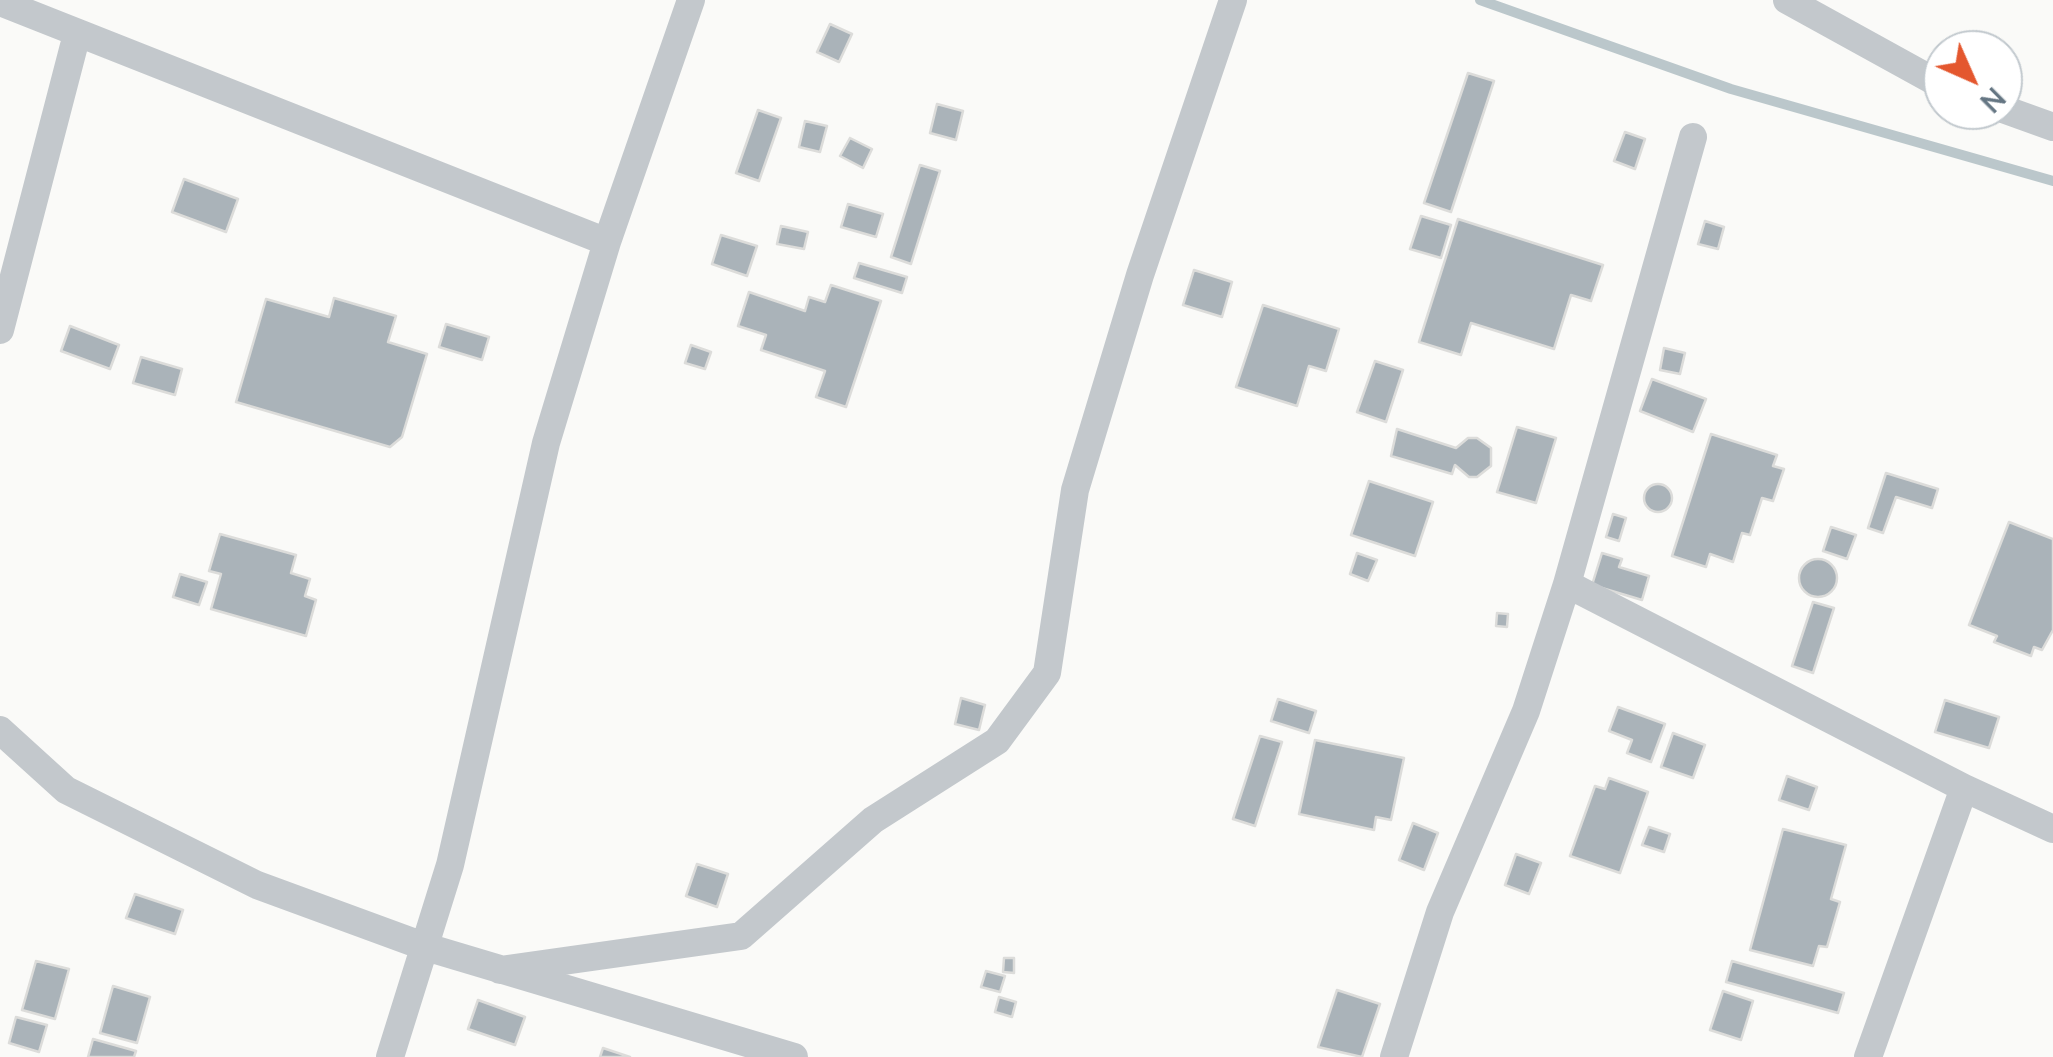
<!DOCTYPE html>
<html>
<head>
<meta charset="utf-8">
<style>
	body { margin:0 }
	#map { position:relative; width:2053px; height:1057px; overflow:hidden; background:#fafaf8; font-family:Mulish,sans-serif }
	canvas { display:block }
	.north { position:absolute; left:1923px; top:30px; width:100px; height:100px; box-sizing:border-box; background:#fff; border:2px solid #c1c8cd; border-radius:50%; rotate:135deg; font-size:28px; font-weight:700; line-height:40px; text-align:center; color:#657683 }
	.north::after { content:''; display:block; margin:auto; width:35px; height:45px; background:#e4572e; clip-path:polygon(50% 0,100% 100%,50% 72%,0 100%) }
</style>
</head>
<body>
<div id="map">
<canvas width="2053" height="1057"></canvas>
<div class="north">N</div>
</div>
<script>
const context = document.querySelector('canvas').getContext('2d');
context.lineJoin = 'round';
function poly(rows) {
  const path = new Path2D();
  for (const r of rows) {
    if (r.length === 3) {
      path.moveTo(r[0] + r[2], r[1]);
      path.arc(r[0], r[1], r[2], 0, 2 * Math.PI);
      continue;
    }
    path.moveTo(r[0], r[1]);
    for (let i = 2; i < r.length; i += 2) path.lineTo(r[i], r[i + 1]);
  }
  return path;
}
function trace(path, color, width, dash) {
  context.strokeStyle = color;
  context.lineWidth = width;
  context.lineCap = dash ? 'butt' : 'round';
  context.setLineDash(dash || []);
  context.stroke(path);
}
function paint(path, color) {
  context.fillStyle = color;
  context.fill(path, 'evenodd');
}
trace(poly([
	[1480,0,1731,89,2053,181]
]), '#bbc7cb', 10);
const building = poly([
	[830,24,852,34,839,62,817,52,830,24],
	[1468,73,1494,81,1451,212,1424,203,1468,73],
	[937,104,963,111,956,140,930,133,937,104],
	[758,110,781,118,759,181,736,173,758,110],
	[805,121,827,126,820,152,799,147,805,121],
	[1625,132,1645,139,1635,169,1614,161,1625,132],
	[850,138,872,149,863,168,840,156,850,138],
	[920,165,940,171,911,264,891,257,920,165],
	[184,179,238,199,226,232,172,212,184,179],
	[848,204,883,214,876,237,841,227,848,204],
	[1421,216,1451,225,1441,258,1410,249,1421,216],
	[1458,219,1603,265,1591,301,1571,295,1554,349,1471,323,1461,355,1419,342,1458,219],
	[1705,221,1724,227,1718,249,1698,244,1705,221],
	[781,226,808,232,804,249,777,244,781,226],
	[721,235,757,246,747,276,712,264,721,235],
	[859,263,907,277,902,293,854,278,859,263],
	[1194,270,1232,282,1222,317,1183,305,1194,270],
	[831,285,881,301,846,407,816,397,825,371,761,350,766,335,738,326,749,292,805,311,809,297,825,302,831,285],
	[334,298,396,316,388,342,427,354,402,437,390,447,236,402,266,299,329,317,334,298],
	[1263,305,1339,329,1326,371,1309,366,1297,406,1236,387,1263,305],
	[446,324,489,337,482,360,439,347,446,324],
	[70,326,119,345,110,369,61,351,70,326],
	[691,345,711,352,705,369,685,363,691,345],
	[1664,348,1685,353,1680,374,1660,370,1664,348],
	[141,357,182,369,175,395,133,383,141,357],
	[1375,361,1403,370,1386,422,1357,412,1375,361],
	[1652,379,1706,399,1693,432,1640,411,1652,379],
	[1517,427,1556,438,1536,503,1497,492,1517,427],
	[1397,429,1456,448,1468,438,1477,438,1491,448,1491,466,1477,477,1469,477,1455,465,1452,474,1391,456,1397,429],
	[1711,434,1777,455,1773,466,1784,469,1773,501,1762,498,1750,535,1742,533,1733,562,1710,554,1706,567,1672,556,1711,434],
	[1886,473,1938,489,1932,508,1896,497,1883,533,1868,528,1886,473],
	[1369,481,1433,502,1415,556,1351,535,1369,481],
	[1658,498,14],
	[1613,514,1626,518,1619,541,1606,537,1613,514],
	[2009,522,2053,539,2053,630,2042,650,2034,647,2031,656,1994,642,1997,636,1969,625,2009,522],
	[1831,527,1856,535,1847,559,1823,551,1831,527],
	[220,534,296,555,291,573,310,579,305,596,316,600,306,636,211,609,221,574,209,571,220,534],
	[1357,553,1377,560,1368,581,1350,574,1357,553],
	[1602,553,1622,559,1619,567,1649,576,1642,600,1592,585,1602,553],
	[1818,578,19],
	[180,574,207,582,199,605,173,597,180,574],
	[1813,602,1834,608,1813,673,1792,666,1813,602],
	[1497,613,1508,614,1507,627,1496,626,1497,613],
	[961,698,985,705,979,730,955,724,961,698],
	[1278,699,1316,711,1309,733,1271,721,1278,699],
	[1945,700,1999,717,1989,748,1935,732,1945,700],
	[1618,707,1665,724,1651,762,1627,753,1632,740,1609,731,1618,707],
	[1673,733,1705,745,1693,778,1661,767,1673,733],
	[1260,736,1282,742,1255,826,1233,819,1260,736],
	[1315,740,1404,758,1391,820,1376,817,1374,830,1299,814,1315,740],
	[1787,776,1817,787,1809,810,1779,800,1787,776],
	[1609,778,1648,792,1620,873,1570,856,1595,786,1605,789,1609,778],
	[1413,823,1438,833,1424,870,1399,860,1413,823],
	[1649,827,1670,834,1664,852,1642,845,1649,827],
	[1783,829,1846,845,1831,899,1840,902,1827,947,1819,946,1813,966,1750,950,1783,829],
	[1516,854,1541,863,1529,894,1505,885,1516,854],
	[697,864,728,874,717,907,686,896,697,864],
	[135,894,183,910,175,934,126,918,135,894],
	[1004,958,1014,958,1014,973,1003,972,1004,958],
	[36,961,69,969,55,1019,22,1010,36,961],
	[1732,961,1844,993,1838,1013,1726,982,1732,961],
	[986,971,1005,976,1000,992,981,987,986,971],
	[113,986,150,997,137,1043,100,1033,113,986],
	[1337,990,1380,1004,1362,1057,1318,1047,1337,990],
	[1723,991,1753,1001,1741,1040,1710,1030,1723,991],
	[999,997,1016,1002,1012,1017,995,1012,999,997],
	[478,1000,525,1017,515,1045,468,1029,478,1000],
	[16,1017,47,1025,39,1052,9,1043,16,1017],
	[93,1039,136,1051,134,1057,88,1057,93,1039],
	[603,1048,630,1057,600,1057,603,1048]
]);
paint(building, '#aab3b9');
trace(building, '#dcdcda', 2.5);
trace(poly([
	[1787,0,1943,86],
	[0,2,607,242],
	[2003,109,2053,127],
	[0,330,77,34],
	[1567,584,1964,788,2053,829],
	[0,730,66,790,257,885,426,947,794,1057],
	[500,970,741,936,873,820,997,741,1047,673,1075,490,1140,275,1233,0],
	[390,1057,450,865,546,443,607,242,691,0],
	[1394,1057,1440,912,1526,711,1567,584,1693,137],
	[1868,1057,1964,788]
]), '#c3c8cc', 28);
</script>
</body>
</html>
